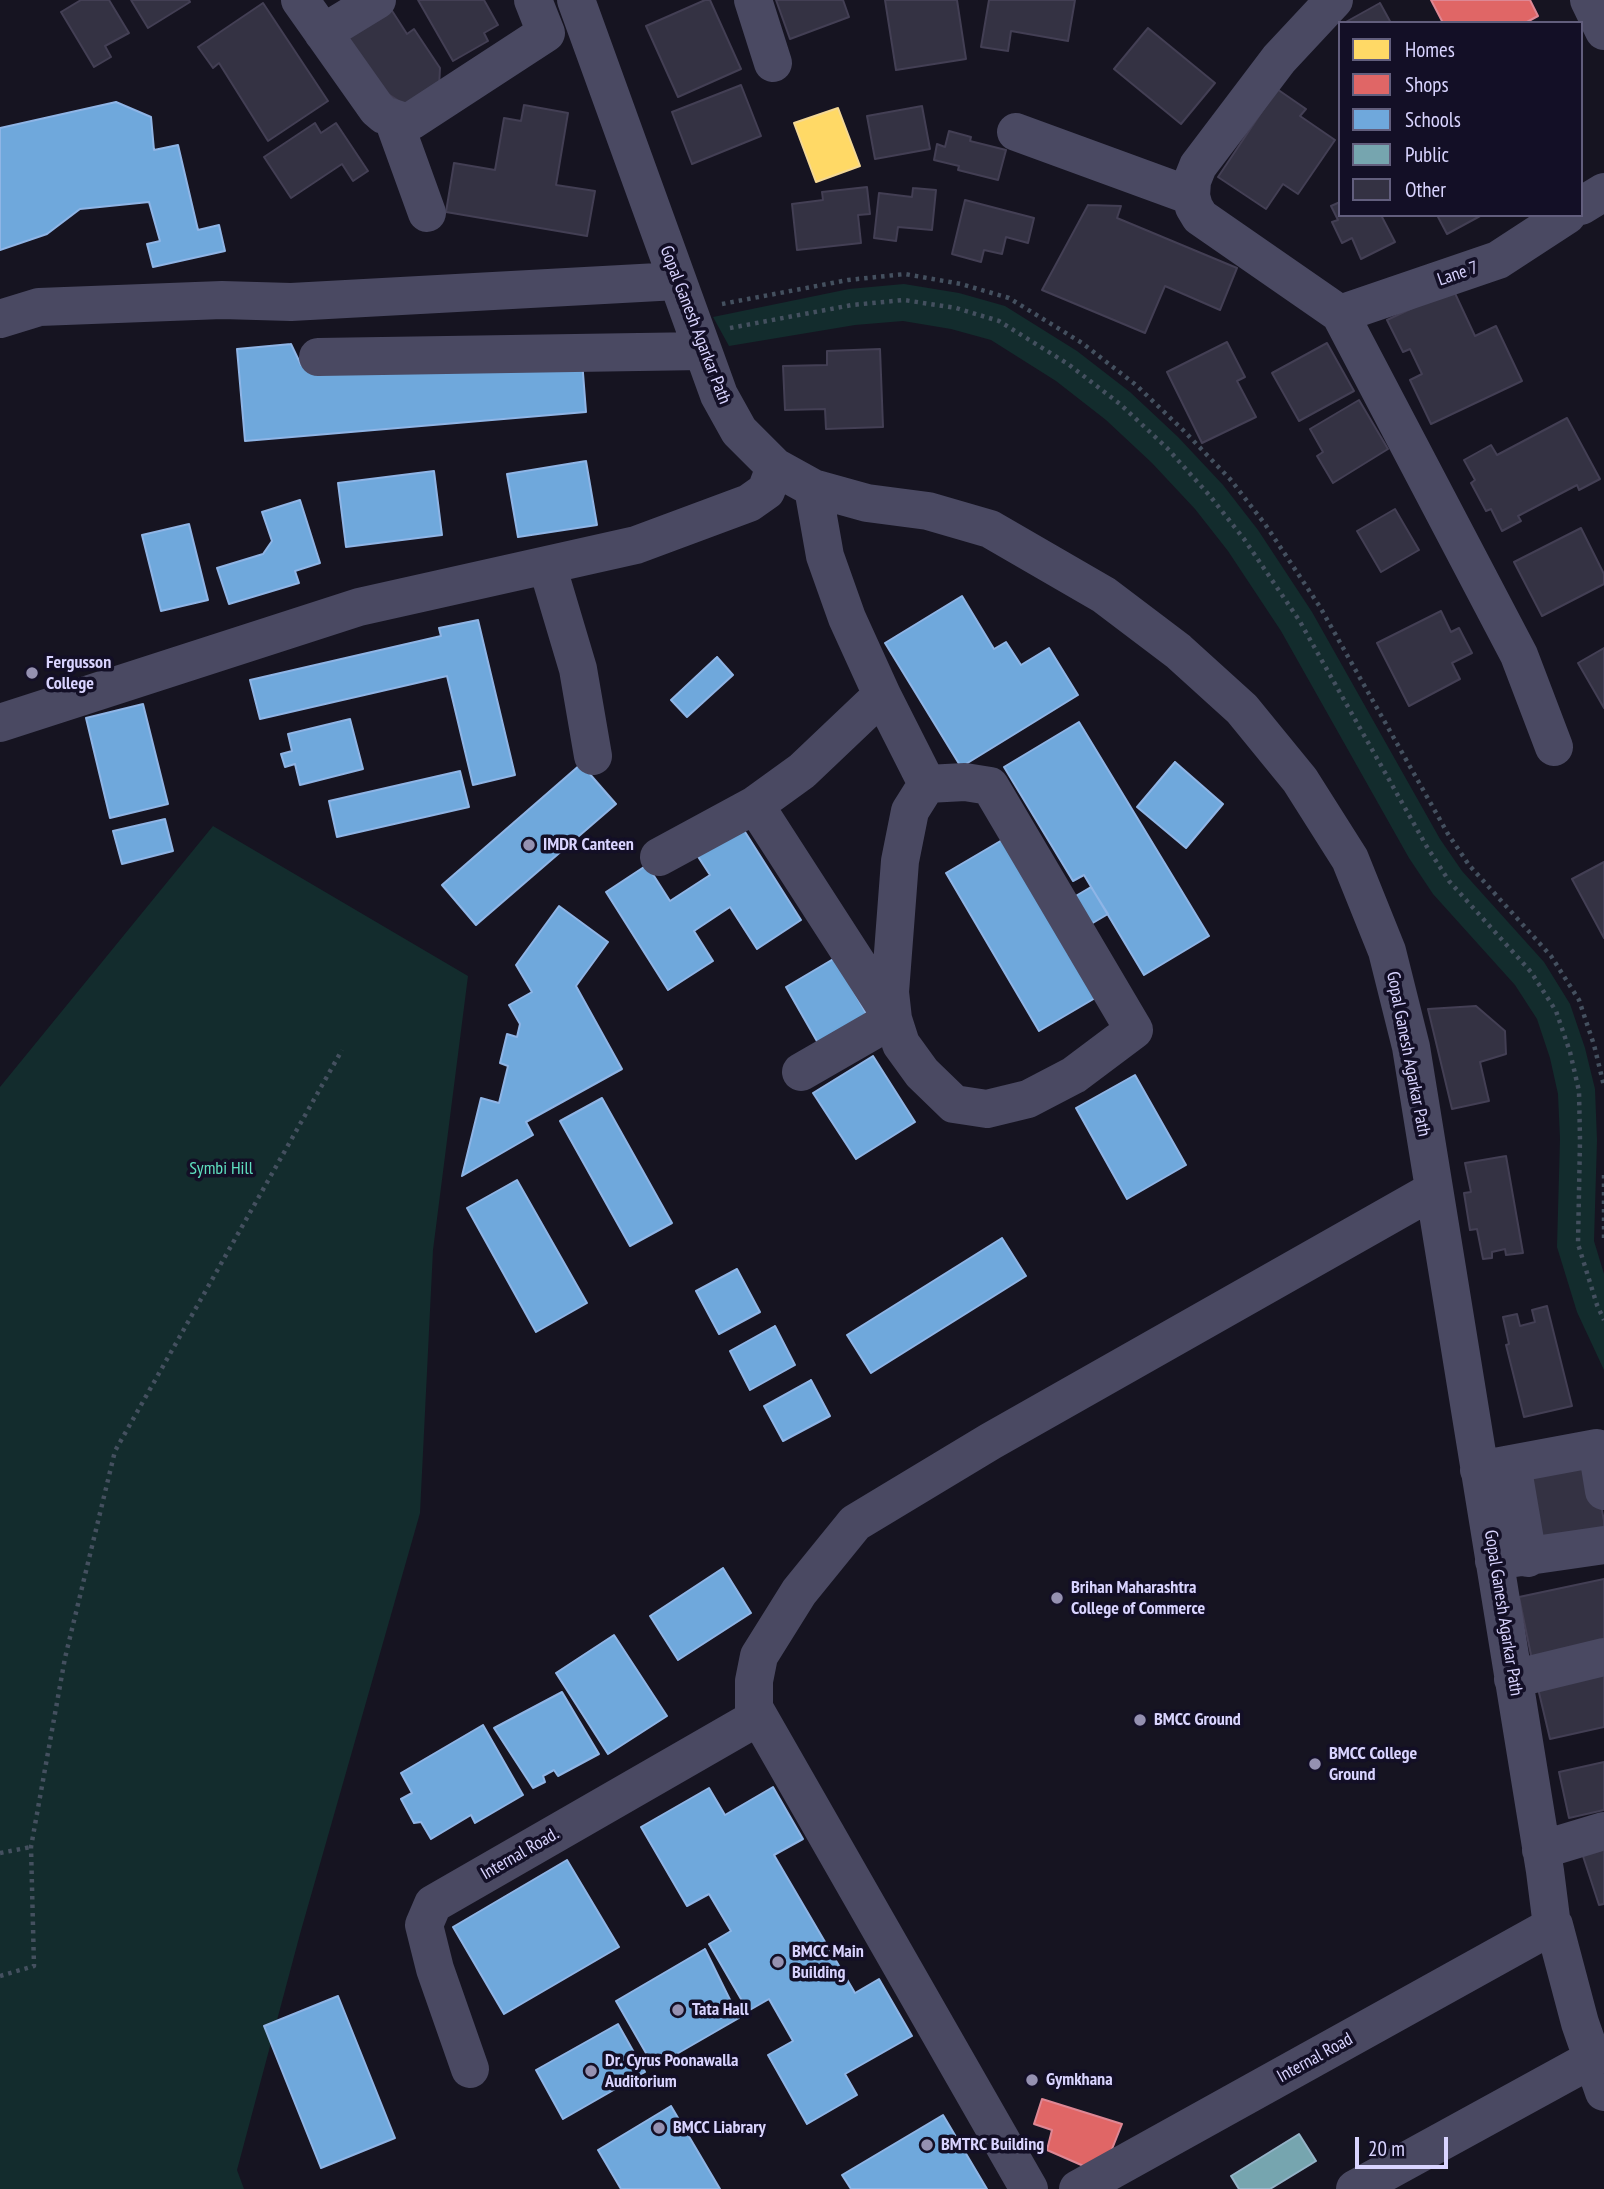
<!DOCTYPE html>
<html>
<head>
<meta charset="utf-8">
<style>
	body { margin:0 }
	#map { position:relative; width:1604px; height:2189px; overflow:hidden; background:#161421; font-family:"PT Sans Narrow",sans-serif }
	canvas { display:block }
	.legend { position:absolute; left:1338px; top:21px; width:245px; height:196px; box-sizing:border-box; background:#130f26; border:2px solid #625e7d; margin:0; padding:9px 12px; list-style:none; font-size:21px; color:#d9d4ff }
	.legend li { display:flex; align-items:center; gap:14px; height:35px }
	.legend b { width:35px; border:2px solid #625e7d }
	.scale { position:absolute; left:1355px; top:2137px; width:93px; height:32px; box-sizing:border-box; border:4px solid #d9d4ff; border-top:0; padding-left:9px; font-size:21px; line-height:24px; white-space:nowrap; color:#d9d4ff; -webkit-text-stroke:5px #130f26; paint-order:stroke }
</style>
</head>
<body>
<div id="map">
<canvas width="1604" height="2189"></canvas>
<ul class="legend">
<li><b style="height:19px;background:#ffd966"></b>Homes</li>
<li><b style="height:19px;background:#e06666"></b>Shops</li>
<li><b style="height:19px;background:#6fa8dc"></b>Schools</li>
<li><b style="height:19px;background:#76a5af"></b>Public</li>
<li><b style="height:19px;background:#343243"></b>Other</li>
</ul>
<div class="scale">20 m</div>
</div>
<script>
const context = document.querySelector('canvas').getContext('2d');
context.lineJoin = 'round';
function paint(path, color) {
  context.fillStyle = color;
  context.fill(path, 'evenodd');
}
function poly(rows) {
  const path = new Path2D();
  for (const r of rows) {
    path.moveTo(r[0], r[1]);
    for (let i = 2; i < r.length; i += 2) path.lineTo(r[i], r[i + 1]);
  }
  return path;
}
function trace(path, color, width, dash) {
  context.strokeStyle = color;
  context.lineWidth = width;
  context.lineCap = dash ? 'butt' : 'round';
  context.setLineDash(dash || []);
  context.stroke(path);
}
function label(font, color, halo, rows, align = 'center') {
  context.font = font + ' "PT Sans Narrow",sans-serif';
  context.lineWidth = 7;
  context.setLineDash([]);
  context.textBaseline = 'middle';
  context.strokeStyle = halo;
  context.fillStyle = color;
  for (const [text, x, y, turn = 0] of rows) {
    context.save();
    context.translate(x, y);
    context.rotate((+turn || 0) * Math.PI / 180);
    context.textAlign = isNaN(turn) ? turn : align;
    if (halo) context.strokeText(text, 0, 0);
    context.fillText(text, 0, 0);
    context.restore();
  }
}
paint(poly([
	[904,284,959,293,1005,306,1077,351,1130,392,1178,437,1223,485,1258,530,1312,612,1440,839,1462,871,1544,962,1570,1004,1585,1048,1595,1089,1597,1140,1594,1241,1604,1274,1604,1370,1577,1312,1557,1247,1560,1139,1558,1094,1550,1058,1537,1019,1515,985,1433,894,1409,858,1281,631,1228,551,1195,509,1152,463,1106,420,1056,381,991,340,951,329,903,321,855,325,729,346,713,317,849,289],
	[213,826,468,976,433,1250,420,1513,300,1934,237,2170,244,2189,0,2189,0,1087]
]), '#132c2d');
const homes = poly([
	[838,108,860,166,816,182,794,123,838,108]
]);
paint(homes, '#ffd966');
trace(homes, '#f4d894', 2);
const shops = poly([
	[1431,0,1530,0,1538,16,1525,23,1443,23,1431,0],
	[1042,2099,1122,2124,1102,2174,1047,2150,1052,2130,1034,2124,1042,2099]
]);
paint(shops, '#e06666');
trace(shops, '#de8794', 2);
const schools = poly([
	[116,102,151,117,154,150,178,145,198,230,219,225,225,251,153,267,147,244,160,241,149,202,80,209,47,234,0,250,0,128,116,102],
	[291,344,301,365,582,360,586,412,245,441,237,349,291,344],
	[586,461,597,525,518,537,507,474,586,461],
	[434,471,442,535,346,547,338,483,434,471],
	[300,500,320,563,295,571,299,583,229,604,217,568,263,554,272,541,262,512,300,500],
	[189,524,208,600,161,611,142,535,189,524],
	[962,596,994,649,1006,642,1021,665,1049,648,1078,695,961,767,885,643,962,596],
	[478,620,515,775,473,785,447,676,260,719,250,680,441,636,439,628,478,620],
	[717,657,733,675,687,717,671,700,717,657],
	[143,704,168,804,110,818,86,718,143,704],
	[350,719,363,769,300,785,295,764,285,767,281,754,292,751,288,734,350,719],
	[1079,722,1209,936,1144,975,1084,875,1073,881,1004,767,1079,722],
	[1175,762,1223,804,1186,848,1137,807,1175,762],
	[581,764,616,804,476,925,442,885,581,764],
	[460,771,469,807,337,837,329,801,460,771],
	[165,819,173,851,122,864,113,831,165,819],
	[740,824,801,920,757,949,730,907,694,931,713,961,668,990,606,892,647,865,670,901,710,875,695,852,740,824],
	[1009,836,1102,994,1039,1031,946,873,1009,836],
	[1091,887,1108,914,1069,937,1052,910,1091,887],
	[559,906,608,942,576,986,622,1069,526,1122,533,1135,462,1176,481,1098,499,1103,508,1066,500,1063,507,1034,517,1037,520,1024,509,1005,532,992,516,965,559,906],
	[835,958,867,1015,818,1043,786,987,835,958],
	[873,1056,915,1122,856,1159,813,1093,873,1056],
	[1135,1075,1186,1165,1127,1199,1076,1108,1135,1075],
	[602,1098,672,1223,630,1246,560,1121,602,1098],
	[517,1180,587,1303,536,1332,467,1208,517,1180],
	[1002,1238,1026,1276,871,1373,847,1335,1002,1238],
	[737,1269,760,1312,719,1334,696,1291,737,1269],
	[775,1326,795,1365,750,1390,730,1351,775,1326],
	[811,1380,830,1416,783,1441,764,1406,811,1380],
	[723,1568,751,1613,678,1660,650,1616,723,1568],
	[614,1635,667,1716,608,1754,556,1673,614,1635],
	[562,1692,599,1754,558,1776,554,1770,543,1776,545,1782,533,1788,494,1728,562,1692],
	[483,1725,523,1795,475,1823,471,1815,431,1839,421,1822,414,1823,401,1799,412,1793,401,1773,483,1725],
	[773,1787,803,1839,774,1855,855,1993,879,1979,912,2036,845,2074,857,2095,807,2124,768,2055,793,2041,769,1999,748,2011,709,1944,731,1931,709,1894,687,1906,641,1827,709,1788,725,1815,773,1787],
	[567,1860,619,1947,504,2014,453,1927,567,1860],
	[705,1949,739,2018,654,2067,616,2001,705,1949],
	[338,1996,395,2138,321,2168,264,2026,338,1996],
	[618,2024,645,2072,563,2119,536,2070,618,2024],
	[671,2106,720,2189,621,2189,598,2150,671,2106],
	[943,2115,987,2189,851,2189,842,2175,943,2115]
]);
paint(schools, '#6fa8dc');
trace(schools, '#8fb5e6', 2);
const public = poly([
	[1299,2134,1316,2161,1270,2189,1239,2189,1231,2176,1299,2134]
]);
paint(public, '#76a5af');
trace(public, '#94b3c7', 2);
const building = poly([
	[81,0,109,0,129,33,105,46,111,57,94,67,61,12,81,0],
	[131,0,189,0,190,2,148,28,131,0],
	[418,0,484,0,498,25,484,33,488,41,453,61,418,0],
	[705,0,710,0,741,69,678,97,646,26,705,0],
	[776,0,843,0,849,17,790,39,776,0],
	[885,0,957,0,966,59,896,70,885,0],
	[989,0,1075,0,1068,41,1011,31,1008,51,981,47,989,0],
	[263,3,328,101,268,141,219,63,213,68,198,47,263,3],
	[387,3,407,34,414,29,440,68,439,88,405,105,385,92,343,31,387,3],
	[1380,3,1391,23,1344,23,1380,3],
	[1148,28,1215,83,1181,124,1114,69,1148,28],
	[741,85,761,136,692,164,672,112,741,85],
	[1277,89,1306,109,1300,116,1335,140,1298,194,1283,184,1266,209,1218,177,1277,89],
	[524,105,568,113,556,185,595,191,587,236,446,212,454,163,495,170,504,118,521,121,524,105],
	[922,106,930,149,875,159,867,116,922,106],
	[315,123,321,133,336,123,368,171,353,181,342,164,291,198,264,157,315,123],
	[949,131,971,137,970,141,1006,150,998,180,958,170,959,166,934,160,937,144,945,147,949,131],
	[867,187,870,214,858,215,861,243,797,250,792,204,823,200,822,192,867,187],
	[913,188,936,190,932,230,898,227,896,241,874,238,879,193,912,197,913,188],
	[965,200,1034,218,1028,243,1006,237,1002,254,984,250,981,262,952,254,965,200],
	[1340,202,1340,215,1381,215,1395,242,1361,259,1352,238,1342,243,1332,222,1338,220,1331,206,1340,202],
	[1088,205,1121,206,1117,218,1237,268,1220,310,1165,286,1145,333,1042,290,1088,205],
	[1437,215,1482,215,1447,234,1437,215],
	[1453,289,1475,336,1496,326,1522,381,1431,424,1410,380,1422,374,1410,349,1403,352,1387,320,1453,289],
	[1227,342,1245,377,1237,381,1256,417,1202,443,1167,372,1227,342],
	[1327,343,1354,391,1299,421,1272,373,1327,343],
	[880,349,883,427,826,429,825,409,785,410,783,366,827,365,827,351,880,349],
	[1359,400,1388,449,1333,483,1317,456,1323,452,1310,429,1359,400],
	[1567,418,1600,479,1579,490,1577,485,1518,516,1521,521,1502,531,1491,509,1486,511,1471,483,1475,480,1464,460,1491,445,1497,455,1567,418],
	[1395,509,1419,550,1381,572,1357,531,1395,509],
	[1581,528,1604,574,1604,584,1542,616,1514,562,1581,528],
	[1441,611,1451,632,1459,628,1472,653,1452,663,1460,679,1409,706,1377,643,1441,611],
	[1604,648,1604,708,1578,663,1604,648],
	[1604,862,1604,938,1572,879,1604,862],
	[1476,1006,1505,1031,1506,1054,1480,1062,1489,1101,1452,1109,1428,1009,1476,1006],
	[1506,1156,1523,1253,1506,1255,1505,1249,1492,1252,1492,1258,1483,1259,1477,1229,1470,1230,1464,1193,1471,1192,1465,1163,1506,1156],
	[1547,1306,1572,1406,1524,1417,1506,1345,1509,1344,1503,1317,1517,1314,1520,1326,1535,1322,1532,1310,1547,1306],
	[1592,1457,1604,1521,1604,1542,1535,1554,1528,1468,1592,1457],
	[1604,1579,1604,1645,1532,1660,1519,1597,1604,1579],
	[1604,1664,1604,1727,1550,1739,1536,1680,1604,1664],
	[1604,1762,1604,1810,1569,1818,1559,1772,1604,1762],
	[1604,1839,1604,1904,1599,1905,1580,1847,1604,1839]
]);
paint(building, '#343243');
trace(building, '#433f54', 2);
trace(poly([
	[722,304,848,280,905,274,961,284,1009,298,1082,343,1136,385,1184,431,1230,479,1265,524,1320,607,1448,834,1469,865,1551,956,1579,1000,1594,1045,1604,1086],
	[730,328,852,305,904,300,956,308,999,321,1068,364,1120,404,1167,448,1210,496,1244,539,1299,620,1427,847,1449,881,1531,972,1556,1011,1570,1052,1579,1091,1580,1140,1578,1244,1597,1305,1604,1320],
	[1604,1175,1604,1243],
	[0,1853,31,1847],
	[0,1976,34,1966,31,1847,65,1658,115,1451,342,1050]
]), '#44505f', 4.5, [3.5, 5]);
trace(poly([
	[300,0,377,109,384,115,402,121,411,121,546,33,533,0],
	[576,0,719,395,739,431,775,467,813,488,867,503,928,511,990,529,1104,595,1178,651,1242,709,1300,780,1350,859,1387,951,1411,1047,1545,1871,1552,1926,1554,1925,1580,2023,1604,2092],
	[753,0,773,63],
	[1334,0,1279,59,1198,166,1192,181,1191,196,1194,207,1200,217,1340,314,1519,655,1554,747],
	[1589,0,1604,31],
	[323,33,377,0],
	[393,119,427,213],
	[1016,132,1191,196],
	[1581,206,1604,192],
	[1340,314,1498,260,1567,215],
	[0,319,39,307,222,300,291,302,677,281],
	[318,357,703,351],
	[813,488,825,556,847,618,882,695,927,784],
	[547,565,578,669,593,756],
	[0,723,359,607,636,545,749,503,766,491,775,467],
	[965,782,990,786,1134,1030,1074,1075,1028,1099,987,1109,954,1104,922,1073,901,1044,893,1019,890,992,900,861,910,811,927,784,965,782],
	[755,805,893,1019,801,1072],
	[659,857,755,805,802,771,882,695],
	[1512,1464,1528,1558],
	[1479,1470,1597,1448,1604,1491],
	[1494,1561,1604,1545],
	[1513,1679,1604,1657],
	[1541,1850,1604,1831],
	[470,2069,435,1969,424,1925,433,1904,758,1717],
	[1029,2189,754,1708,754,1681,759,1656,799,1592,855,1523,991,1441,1434,1190],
	[1078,2189,1552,1926],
	[1355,2189,1592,2059]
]), '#4a4962', 38);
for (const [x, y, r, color] of [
	[32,673,7,"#9591b1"],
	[529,845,7,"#9591b1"],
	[1057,1598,7,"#9591b1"],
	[1140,1720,7,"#9591b1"],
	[1315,1764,7,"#9591b1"],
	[778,1962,7,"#9591b1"],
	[678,2010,7,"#9591b1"],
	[591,2071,7,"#9591b1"],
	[1032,2080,7,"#9591b1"],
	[659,2128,7,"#9591b1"],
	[927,2145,7,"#9591b1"]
]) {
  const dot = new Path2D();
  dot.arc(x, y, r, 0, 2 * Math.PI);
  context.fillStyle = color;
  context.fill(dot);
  trace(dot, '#130f26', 2.5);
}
label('18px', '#d9d4ff', '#130f26', [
	["Lane 7",1458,274,-19],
	["Gopal Ganesh Agarkar Path",695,325,69],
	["Gopal Ganesh Agarkar Path",1408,1054,79],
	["Gopal Ganesh Agarkar Path",1503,1613,81],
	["Internal Road.",520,1854,-30],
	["Internal Road",1315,2058,-29]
]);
label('bold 18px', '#d9d4ff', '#130f26', [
	["Fergusson",46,663],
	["College",46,684],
	["IMDR Canteen",543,845],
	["Brihan Maharashtra",1071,1588],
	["College of Commerce",1071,1609],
	["BMCC Ground",1154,1720],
	["BMCC College",1329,1754],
	["Ground",1329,1775],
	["BMCC Main",792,1952],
	["Building",792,1973],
	["Tata Hall",692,2010],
	["Dr. Cyrus Poonawalla",605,2061],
	["Auditorium",605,2082],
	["Gymkhana",1046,2080],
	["BMCC Liabrary",673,2128],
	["BMTRC Building",941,2145]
], 'left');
label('18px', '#5fe0c0', '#130f26', [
	["Symbi Hill",221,1169]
]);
</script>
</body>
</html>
